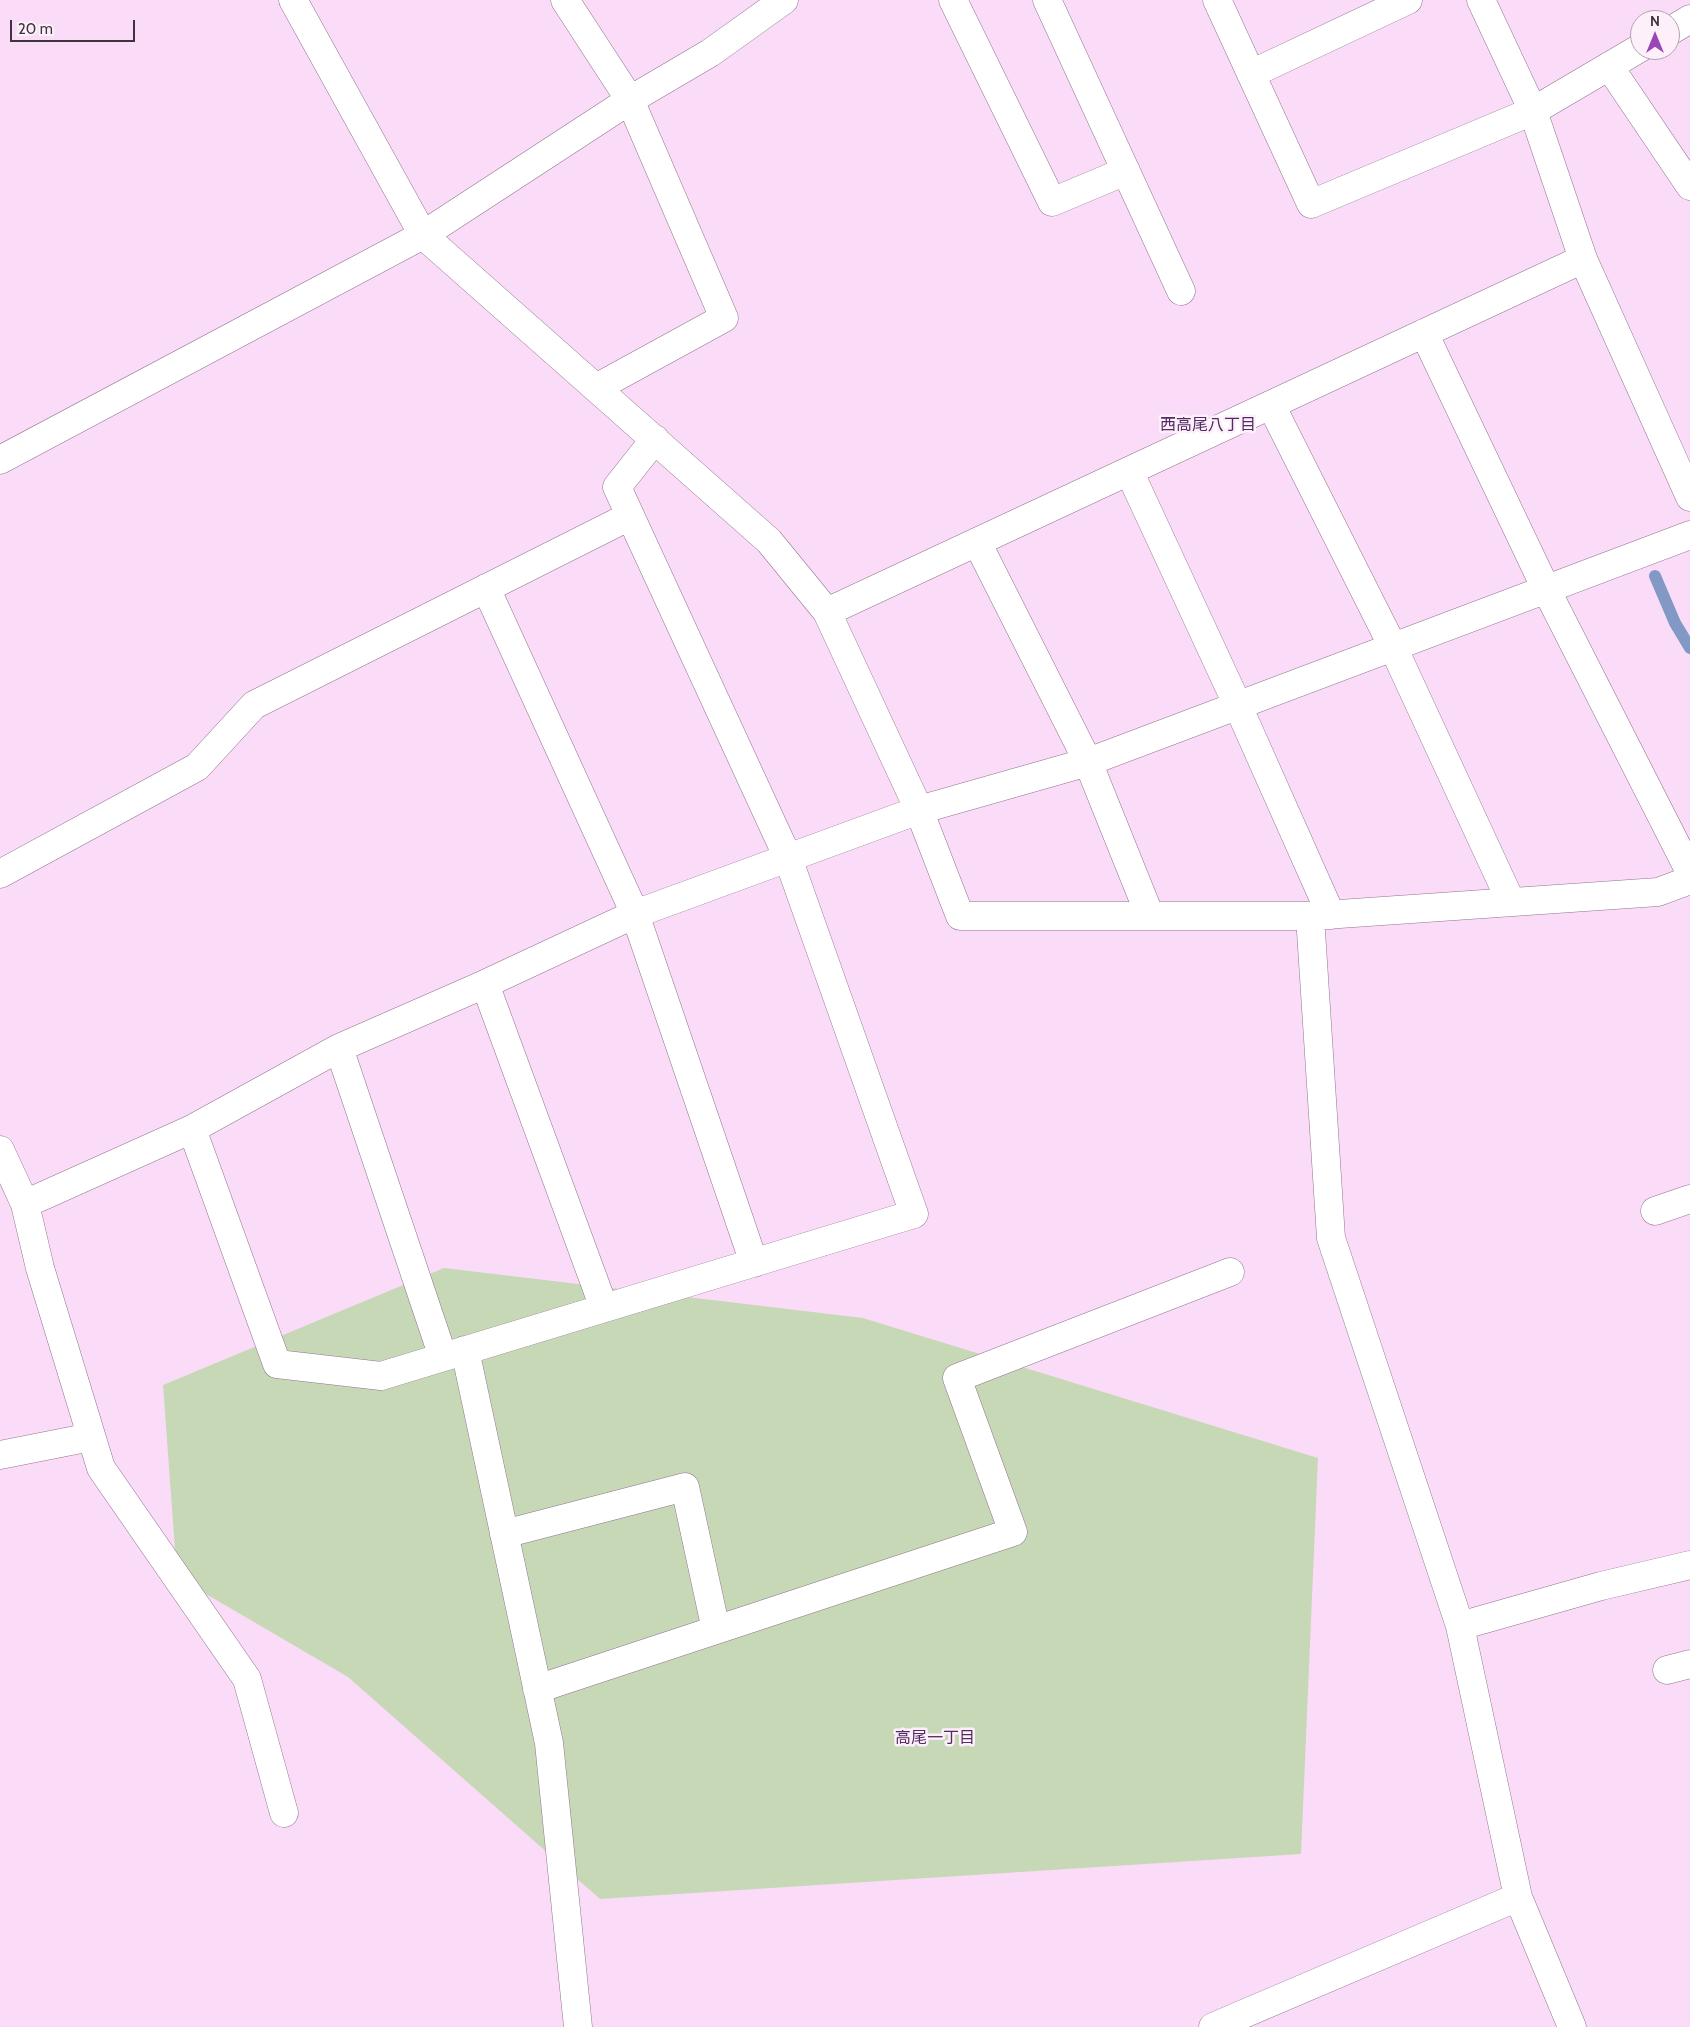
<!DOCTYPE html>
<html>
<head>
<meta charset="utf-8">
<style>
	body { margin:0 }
	#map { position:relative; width:1690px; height:2027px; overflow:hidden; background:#fbdcf8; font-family:Cabin,sans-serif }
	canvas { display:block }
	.north { position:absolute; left:1630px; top:10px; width:50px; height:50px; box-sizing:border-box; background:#fdf0fb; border:1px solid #b1a4af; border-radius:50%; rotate:0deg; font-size:14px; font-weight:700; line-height:20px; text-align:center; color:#3f333e }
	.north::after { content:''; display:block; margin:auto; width:18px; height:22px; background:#9947b6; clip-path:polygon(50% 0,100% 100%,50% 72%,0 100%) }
	.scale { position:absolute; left:10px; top:20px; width:125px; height:22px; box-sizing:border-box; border:2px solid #3f333e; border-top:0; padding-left:6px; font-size:15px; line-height:18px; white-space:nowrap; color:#3f333e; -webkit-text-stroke:4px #fdf0fb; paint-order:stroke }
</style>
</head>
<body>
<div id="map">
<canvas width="1690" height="2027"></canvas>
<div class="north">N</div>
<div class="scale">20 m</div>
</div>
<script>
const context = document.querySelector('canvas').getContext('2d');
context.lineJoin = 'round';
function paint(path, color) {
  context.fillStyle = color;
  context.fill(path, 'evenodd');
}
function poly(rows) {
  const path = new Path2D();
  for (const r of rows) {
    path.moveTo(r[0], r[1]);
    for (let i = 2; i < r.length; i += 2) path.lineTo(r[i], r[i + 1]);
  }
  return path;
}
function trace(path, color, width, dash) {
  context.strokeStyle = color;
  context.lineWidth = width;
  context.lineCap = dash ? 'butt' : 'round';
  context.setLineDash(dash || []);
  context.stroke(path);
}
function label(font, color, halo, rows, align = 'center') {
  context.font = font + ' Cabin,"Noto Sans JP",sans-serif';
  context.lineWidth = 5;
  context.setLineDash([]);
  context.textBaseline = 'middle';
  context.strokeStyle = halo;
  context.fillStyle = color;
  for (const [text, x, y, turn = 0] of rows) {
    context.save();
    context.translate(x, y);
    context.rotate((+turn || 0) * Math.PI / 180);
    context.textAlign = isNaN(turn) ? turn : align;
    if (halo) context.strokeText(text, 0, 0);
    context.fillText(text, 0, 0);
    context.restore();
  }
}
paint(poly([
	[444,1268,863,1318,1318,1458,1301,1854,600,1899,348,1677,177,1577,163,1385]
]), '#c7d8b7');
trace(poly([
	[1655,576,1675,623,1690,648]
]), '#8199c4', 12);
const street = poly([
	[293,0,423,235,769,541,827,612,919,810,960,916,1310,916,1658,892,1690,880],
	[565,0,630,100,724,318,596,388],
	[953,0,1052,202,1126,171],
	[1047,0,1181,291],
	[1217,0,1311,204,1533,111,1640,48],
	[1670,31,1690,19],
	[1609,66,1690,186],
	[1251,74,1408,0],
	[1424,333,1546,589,1690,872],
	[1271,405,1393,647,1511,902],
	[0,460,423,235,630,100,710,53,784,0],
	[1129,471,1238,706,1331,915],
	[977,542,1088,762,1150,916],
	[486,588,635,914,754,1263],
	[827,612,1583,259],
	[0,874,197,767,254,705,630,516],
	[1310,916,1331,1238,1460,1626,1518,1897,1572,2027],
	[485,984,604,1308],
	[339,1048,443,1357],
	[192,1129,277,1364,381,1376,914,1214,788,858,617,487,655,439],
	[0,1150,25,1204,40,1268,101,1468,247,1679,284,1813],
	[25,1204,192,1129,339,1048,485,984,635,914,919,810,1088,762,1690,535],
	[1655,1211,1690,1199],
	[465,1350,549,1743,578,2027],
	[0,1455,91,1437],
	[504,1534,685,1487,716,1630],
	[1460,1626,1601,1586,1690,1565],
	[1667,1670,1690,1664],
	[537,1689,1013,1532,957,1378,1230,1272],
	[1213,2027,1518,1897]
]);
const secondary = poly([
	[1481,0,1533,111,1583,259,1690,497]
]);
trace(street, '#90748d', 29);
trace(secondary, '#90748d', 29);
trace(street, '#fff', 28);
trace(secondary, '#fff', 28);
label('16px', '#532b62', '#fdf0fb', [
	["西高尾八丁目",1208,425],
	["高尾一丁目",935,1738]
]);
</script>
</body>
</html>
